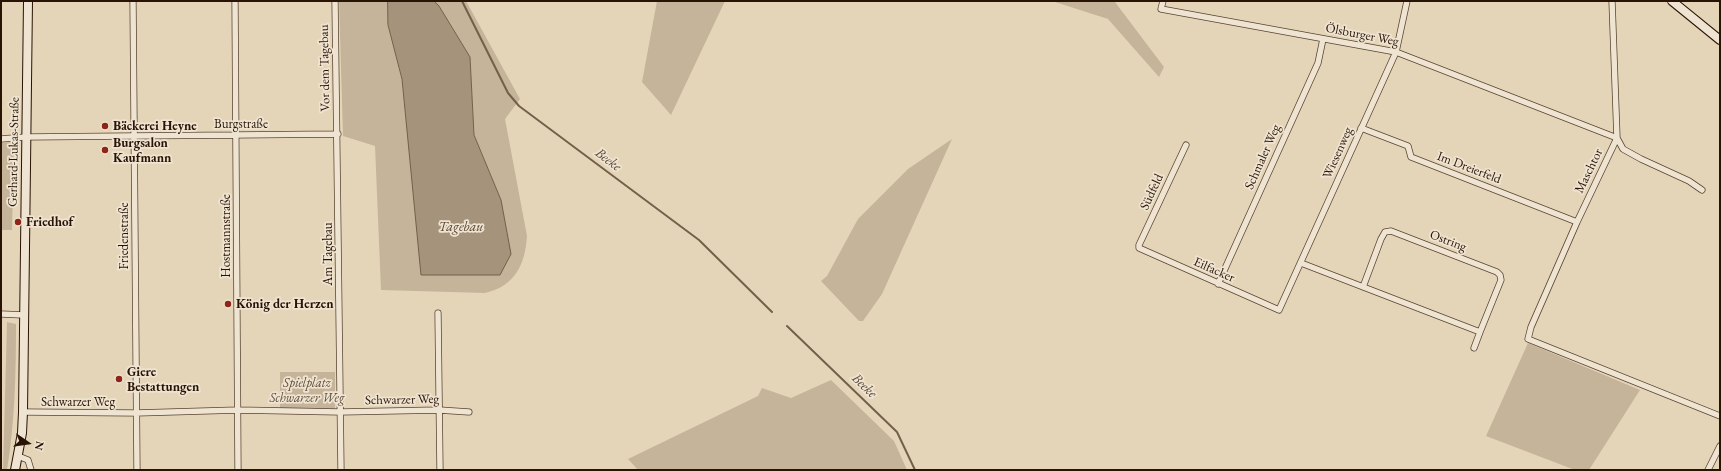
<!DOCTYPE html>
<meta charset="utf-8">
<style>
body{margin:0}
#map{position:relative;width:1721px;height:471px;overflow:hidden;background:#e5d5b8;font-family:"EB Garamond",serif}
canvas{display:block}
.frame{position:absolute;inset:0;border:2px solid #291304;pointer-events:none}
.north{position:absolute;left:8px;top:423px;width:40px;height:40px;-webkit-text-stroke:3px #eee4d1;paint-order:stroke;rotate:103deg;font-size:11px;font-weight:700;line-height:16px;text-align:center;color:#291304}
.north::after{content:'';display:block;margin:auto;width:14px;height:18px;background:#291304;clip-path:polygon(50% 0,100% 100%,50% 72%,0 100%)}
</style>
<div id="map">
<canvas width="1721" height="471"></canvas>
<div class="frame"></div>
<div class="north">N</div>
</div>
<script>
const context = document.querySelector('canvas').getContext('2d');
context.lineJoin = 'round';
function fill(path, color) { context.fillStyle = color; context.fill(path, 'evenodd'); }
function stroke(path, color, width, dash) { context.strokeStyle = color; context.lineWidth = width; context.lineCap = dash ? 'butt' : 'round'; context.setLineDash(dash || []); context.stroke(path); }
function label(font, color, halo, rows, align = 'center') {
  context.font = font + ' "EB Garamond",serif'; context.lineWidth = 3.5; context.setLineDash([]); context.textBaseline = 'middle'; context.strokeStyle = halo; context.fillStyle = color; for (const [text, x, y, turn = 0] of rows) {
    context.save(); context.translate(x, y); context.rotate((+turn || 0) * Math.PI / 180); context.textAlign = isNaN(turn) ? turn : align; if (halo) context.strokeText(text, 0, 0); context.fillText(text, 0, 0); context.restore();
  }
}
fill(new Path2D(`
 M339 1H388V25L402 79 408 128 501 200 474 135 470 57 439 6 434 1H466L520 99 505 119 527 236C525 265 515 286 485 293L381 290 375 146 343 136Z
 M657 1H725L671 115 642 82Z
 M1052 1 1115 2 1164 67 1159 77 1108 19Z
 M952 139 882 294 863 321H859L821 281 827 276 858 219 908 169Z
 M14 142 12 230H1V143Z
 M7 322 16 324C16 373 15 422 7 470L3 469Z
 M1528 343 1640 390 1589 470H1575L1486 436Z
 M280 372H335V410H280Z
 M831 380 894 441 907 470H638L628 459 758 396 762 388 791 398Z`), '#c5b499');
const water = new Path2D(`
 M388 1H434L439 6 470 57 474 135 501 200 511 254 500 275H421L402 79 388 25Z`);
fill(water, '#a5937b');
stroke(water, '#73604b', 1);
stroke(new Path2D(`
 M462 1 508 93 519 106 699 240 772 312
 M787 326 897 432 915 470`), '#73604b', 2);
const street = new Path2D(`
 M133 1 137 470
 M235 1 238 470
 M335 1 341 470
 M1163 1 1161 9 1396 52 1617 138 1623 149 1641 159 1689 181 1702 190
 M1612 1 1617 138 1577 222 1531 327 1528 339 1720 416
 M1361 128 1408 146 1411 157 1577 222
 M1 139 26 137 338 134
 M1186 145 1139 245V248L1279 310 1396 52 1407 1
 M1301 263 1480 332 1501 280 1500 275 1497 272 1391 231 1385 232 1381 239 1363 287
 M1218 284 1318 63 1323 39
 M438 313 440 470
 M1 314 24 315
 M1474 348 1480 332
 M23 412 136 413 238 410 340 412 439 410 469 412
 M18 456 28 460 31 470
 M1708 470 1720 446`);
const secondary = new Path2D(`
 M1672 1 1720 40
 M15 470 22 433 23 412 28 1`);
stroke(street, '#584431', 7);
stroke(secondary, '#291304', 10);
stroke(street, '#eee4d1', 5.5);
stroke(secondary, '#eee4d1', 8);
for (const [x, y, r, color] of [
 [105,126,4,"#8f2418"],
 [105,150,4,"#8f2418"],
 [18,222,4,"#8f2418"],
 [228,304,4,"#8f2418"],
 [119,379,4,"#8f2418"]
]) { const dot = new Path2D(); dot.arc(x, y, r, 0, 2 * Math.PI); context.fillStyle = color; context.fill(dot); stroke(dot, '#eee4d1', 1.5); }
label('13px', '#291304', '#eee4d1', [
 ["Ölsburger Weg",1362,35,11],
 ["Vor dem Tagebau",325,68,-91],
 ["Burgstraße",241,124],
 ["Gerhard-Lukas-Straße",14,152,-89],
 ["Wiesenweg",1338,153,-66],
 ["Schmaler Weg",1263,157,-66],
 ["Im Dreierfeld",1469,168,21],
 ["Maschtor",1589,171,-64],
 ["Südfeld",1152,192,-65],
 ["Friedenstraße",124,236,-90],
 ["Hostmannstraße",226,236,-90],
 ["Ostring",1448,241,21],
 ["Am Tagebau",328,254,-90],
 ["Eilfacker",1214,270,24],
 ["Schwarzer Weg",402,400,-1],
 ["Schwarzer Weg",78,402]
]);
label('bold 13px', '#291304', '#eee4d1', [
 ["Bäckerei Heyne",113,126],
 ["Burgsalon",113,143],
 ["Kaufmann",113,158],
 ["Friedhof",26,222],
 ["König der Herzen",236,304],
 ["Giere",127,372],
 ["Bestattungen",127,387]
], 'left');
label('italic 13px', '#604b38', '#eee4d1', [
 ["Spielplatz",307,383],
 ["Schwarzer Weg",307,398]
]);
label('italic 14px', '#5b4634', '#eee4d1', [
 ["Beeke",608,160,37],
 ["Tagebau",461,227],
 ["Beeke",864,386,44]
]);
</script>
